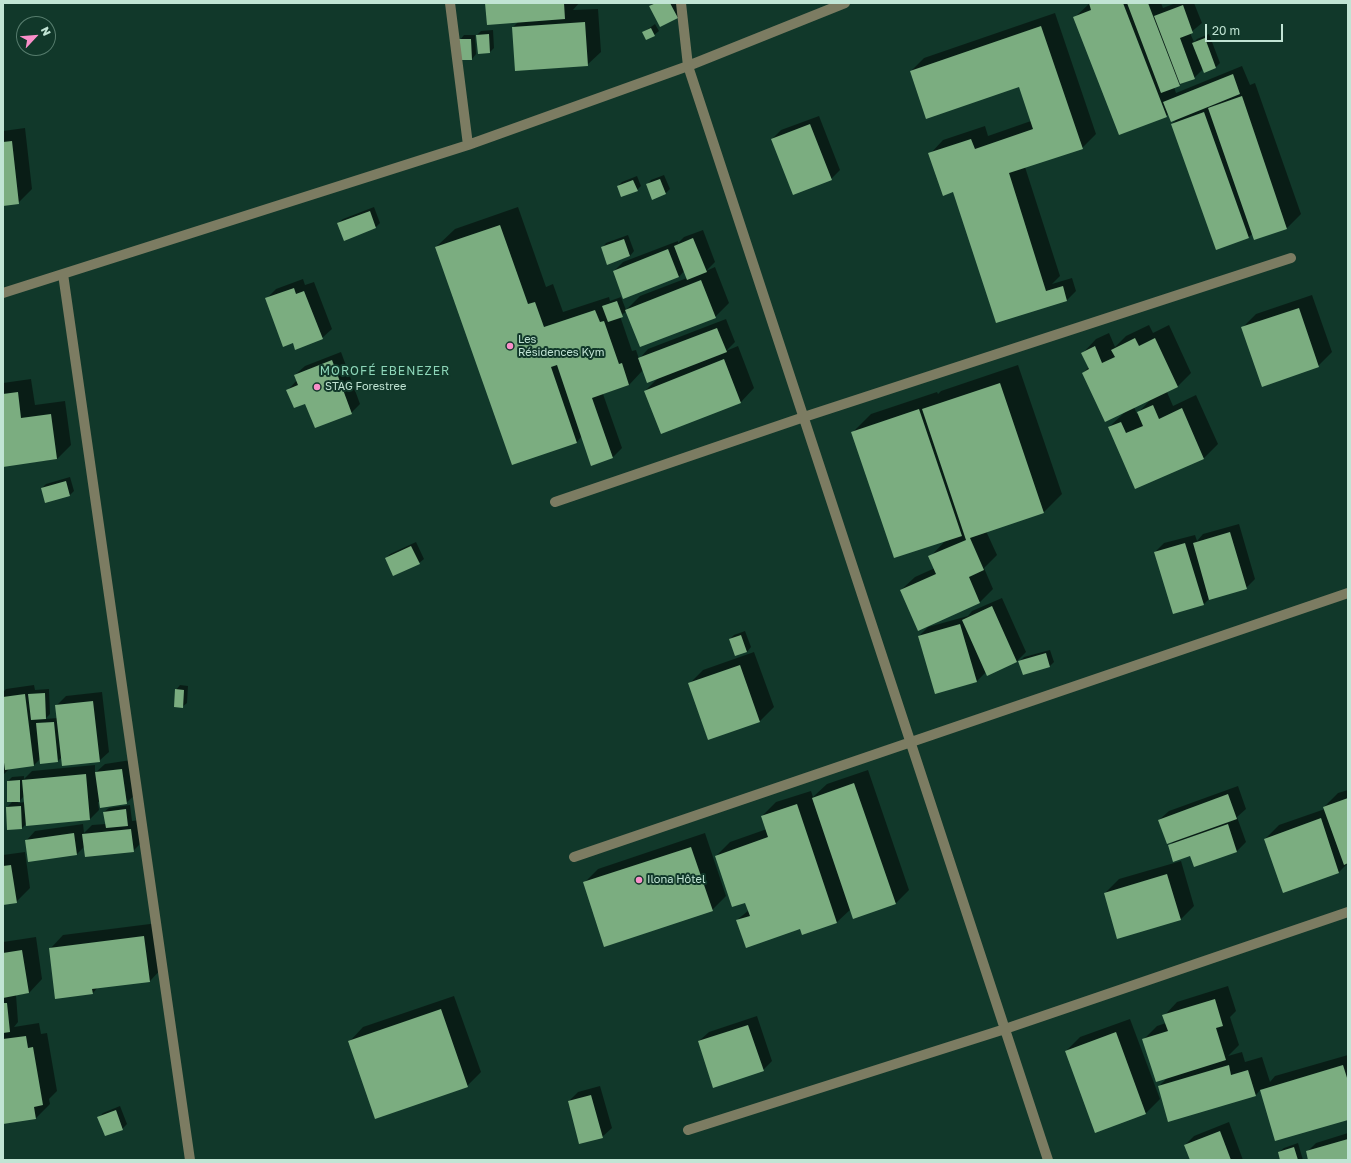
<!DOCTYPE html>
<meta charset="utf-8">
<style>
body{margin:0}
#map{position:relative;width:1351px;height:1163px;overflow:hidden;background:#11382a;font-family:"Golos Text",sans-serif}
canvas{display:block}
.frame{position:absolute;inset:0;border:4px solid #c1e4d4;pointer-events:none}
.north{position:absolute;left:16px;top:16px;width:40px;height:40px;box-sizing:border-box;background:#11382a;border:1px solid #577d6e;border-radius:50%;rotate:64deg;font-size:11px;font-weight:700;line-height:16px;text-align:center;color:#c1e4d4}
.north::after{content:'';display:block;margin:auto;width:14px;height:18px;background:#f98fc9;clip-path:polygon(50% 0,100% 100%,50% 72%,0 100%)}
.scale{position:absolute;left:1205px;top:24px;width:78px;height:18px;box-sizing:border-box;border:2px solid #c1e4d4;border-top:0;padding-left:5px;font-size:12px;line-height:14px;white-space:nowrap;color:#c1e4d4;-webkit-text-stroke:3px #11382a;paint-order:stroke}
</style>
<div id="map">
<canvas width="1351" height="1163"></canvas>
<div class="frame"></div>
<div class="north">N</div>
<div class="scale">20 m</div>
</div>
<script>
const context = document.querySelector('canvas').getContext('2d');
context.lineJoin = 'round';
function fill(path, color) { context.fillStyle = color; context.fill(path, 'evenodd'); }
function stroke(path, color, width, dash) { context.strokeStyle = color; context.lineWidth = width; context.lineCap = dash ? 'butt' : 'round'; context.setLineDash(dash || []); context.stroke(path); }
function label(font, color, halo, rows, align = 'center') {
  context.font = font + ' "Golos Text",sans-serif'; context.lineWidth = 4; context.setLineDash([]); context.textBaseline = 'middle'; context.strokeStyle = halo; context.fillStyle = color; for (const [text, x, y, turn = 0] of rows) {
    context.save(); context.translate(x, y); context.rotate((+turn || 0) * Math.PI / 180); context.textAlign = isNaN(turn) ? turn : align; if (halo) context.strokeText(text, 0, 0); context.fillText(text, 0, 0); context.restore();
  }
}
fill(new Path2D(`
 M486 3H579L573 10 598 9 601 52 587 65 513 27 519 21Z
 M654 3H677L682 13 677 17 650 6Z
 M1161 3 1163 8 1176 3H1194L1202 23 1190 33 1194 42 1197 39 1209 34 1220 63 1216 67 1203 69 1194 78 1174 87 1176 93 1242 66 1250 85 1255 83 1301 214 1287 228 1255 239 1253 233 1249 237 1216 249 1172 124 1177 119 1169 113 1166 116 1075 17 1090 3Z
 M1055 13 1096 134 1082 148 1025 167 1060 276 1052 284 1072 278 1076 291 1067 300 996 322 954 191 930 154 943 140 985 126 988 136 1031 121 1019 85 911 71 924 58Z
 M655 24 659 31 654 35 644 32Z
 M493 30 494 48 490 52 479 53 477 35 481 31Z
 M464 35H475L476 54 472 59 460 40Z
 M819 116 840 170 831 179 772 139 781 130Z
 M25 128 32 189 18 203 3 205V131Z
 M664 175 670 189 666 193 647 185 651 180Z
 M637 176 641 186 637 190 618 186 622 182Z
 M374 207 380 223 376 227 345 239 338 223 343 219Z
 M518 207 546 287 553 284 563 312 609 297 610 301 621 297 626 310 640 296 687 278 684 271 679 277 614 271 623 262 678 241V243L684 237 703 230 715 262 706 271 715 267 729 303 715 317 627 311 620 316 632 351 636 350 639 359 648 349 726 319 735 342 726 351 738 346 754 388 741 402 661 432 645 391 659 377 643 370 629 385 603 394 622 448 612 458 582 436 577 442 512 464 436 247 455 229Z
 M628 235 634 251 630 256 608 264 602 248 606 243Z
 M303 279 305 285 314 282 332 329 322 338 294 342 266 299 276 289Z
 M1312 295 1332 352 1318 366 1243 327 1256 314Z
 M1149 325 1153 333 1169 325 1191 373 1177 387 1167 392 1173 406 1196 395 1218 444 1204 458 1136 488 1109 427 1125 412 1083 373 1089 367 1083 353 1096 339 1109 333 1115 347 1126 336ZM1151 399 1137 414 1134 407Z
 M341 352 360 404 351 413 306 402 288 390 297 380 295 375 305 366Z
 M1018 365 1062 494 1044 512 986 531 997 555 984 568 993 589 980 602 901 590 915 577 935 568 930 557 946 540 853 432 871 414 937 392 938 394 941 391Z
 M31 379 35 405 65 401 71 445 57 459 3 466V383Z
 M70 477 74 491 70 495 42 488 46 484Z
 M1239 524 1255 579 1246 588 1209 599 1204 604 1155 552 1164 543 1195 535 1197 541 1203 534Z
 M416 542 424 559 419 563 386 558 390 554Z
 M1002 598 1026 652 1017 661 986 672 977 681 919 636 928 627 968 616 972 611Z
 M745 631 751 647 747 652 730 639 734 635Z
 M1050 650 1054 662 1050 666 1019 662 1024 657Z
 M754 652 774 707 760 721 708 739 689 684 703 670Z
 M34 685 35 690 49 689 50 714 45 719 58 718 57 705 66 696 102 692 109 752 99 761 62 757 58 761 40 759 34 765 10 768 3 775V692L6 689Z
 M180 685 188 686 187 703 182 707 176 690Z
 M131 760 136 794 126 803 98 802 99 810 90 819 27 823 21 829 7 807 13 801 8 781 12 777 24 776V779L32 771 95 765V773L105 764ZM24 796 25 802 18 803Z
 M868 770 909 890 895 904 851 909 837 922 800 928 737 920 749 910 746 901 716 856 730 842 767 829 762 816 776 802 811 791 813 797 827 784Z
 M1238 786 1246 809 1237 817 1246 842 1237 851 1194 866 1190 855 1169 846 1174 841 1159 820 1169 811Z
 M1348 790V863L1339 872 1283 891 1265 839 1279 825 1325 809 1324 807 1338 793Z
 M130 805 132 821 140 820 142 842 133 851 85 846 77 854 26 841 35 831 83 824 84 833 92 825 106 824 104 812 109 808Z
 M705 833 726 896 712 910 584 883 598 869Z
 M25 852 30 888 16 902 3 904V855Z
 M1181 861 1194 906 1181 919 1105 893 1119 879Z
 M158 923 163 967 150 981 98 987 93 993 56 997 50 949 63 935Z
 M36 937 42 979 29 993 16 995 18 1022 14 1027 39 1023 41 1034 47 1033 57 1091 49 1099 50 1104 36 1118 3 1123V942Z
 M1228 986 1236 1011 1230 1017 1239 1045 1228 1056 1242 1052 1245 1062 1262 1057 1270 1082 1275 1076 1348 1055V1119L1276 1140 1261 1089 1256 1095 1159 1086 1168 1077 1143 1040 1157 1026 1166 1023 1164 1016 1177 1002Z
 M454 996 481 1072 467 1086 350 1041 363 1027Z
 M757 1016 772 1061 763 1070 699 1041 709 1032Z
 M1130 1019 1160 1099 1146 1113 1096 1132 1066 1051 1080 1037Z
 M600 1086 612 1128 602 1137 569 1101 578 1092Z
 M120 1106 127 1124 122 1129 99 1117 103 1113Z
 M1229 1122 1243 1160H1191L1185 1145 1194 1136Z
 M1348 1133V1160H1309L1307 1152 1316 1143Z
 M1298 1143 1303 1160H1282L1279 1152 1284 1148Z`), '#0007');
fill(new Path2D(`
 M485 3H564L565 19 487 25Z
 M656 3H670L678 18 660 27 649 6Z
 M1089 3H1123L1167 117 1119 135 1073 17 1091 10Z
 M1127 3H1148L1180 86 1161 93Z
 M1183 5 1193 33 1180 38 1195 79 1180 84 1154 16Z
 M585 22 588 66 515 71 512 27Z
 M1041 26 1083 149 1009 173 1046 291 1063 286 1067 301 996 323 953 192 943 196 928 153 971 139 975 149 1033 129 1019 87 926 119 910 71Z
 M651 28 655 36 646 40 642 32Z
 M489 34 490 53 478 54 476 35Z
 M1205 38 1216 68 1204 73 1192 43Z
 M459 39H471L472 60H460Z
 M1233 74 1240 94 1171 122 1163 102Z
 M1242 96 1287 229 1254 240 1208 108Z
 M1204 112 1249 238 1216 250 1171 124Z
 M810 124 832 180 793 195 771 139Z
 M12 141 19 204 3 206V142Z
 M660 179 666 194 652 200 646 184Z
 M633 180 638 191 621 197 617 186Z
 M370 211 376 228 344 241 337 223Z
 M500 225 528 304 535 302 544 327 595 310 600 322 604 321 619 364 622 363 629 385 592 398 613 458 591 466 557 365 551 367 577 443 512 465 435 247Z
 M693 238 707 272 687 280 674 246Z
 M624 239 630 256 607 265 601 247Z
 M668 249 679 277 623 299 613 271Z
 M701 280 716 318 640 347 625 310Z
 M294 288 296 294 304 291 323 339 295 350 293 343 283 347 265 298Z
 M617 301 623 317 608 322 602 306Z
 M1299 308 1319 367 1262 387 1241 327Z
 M717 328 727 352 647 383 638 358Z
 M1135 338 1139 346 1155 338 1178 387 1105 422 1082 373 1089 369 1081 353 1095 346 1102 363 1115 357 1111 350Z
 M724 359 741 403 661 434 644 391Z
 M332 360 352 414 315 428 305 404 294 408 286 390 298 385 294 375Z
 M1000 383 1044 513 970 538 984 570 969 577 980 603 918 631 900 590 936 574 928 556 966 540 922 409Z
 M18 392 21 418 51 414 57 459 3 467V394Z
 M1153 405 1159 419 1182 408 1204 459 1135 489 1108 427 1121 422 1126 433 1143 426 1137 412Z
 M919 409 962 536 894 558 851 432Z
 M66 481 70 496 45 503 41 488Z
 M1230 532 1247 589 1209 600 1193 543Z
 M1185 543 1204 605 1173 614 1154 552Z
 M411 546 420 564 393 576 385 558Z
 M992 606 1017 662 987 676 962 620Z
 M960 624 977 682 935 694 918 636Z
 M741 635 747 652 735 656 729 639Z
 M1046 653 1050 667 1023 675 1018 661Z
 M740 665 760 722 708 740 688 683Z
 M175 689 184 690 183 708 174 707Z
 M45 693 46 719 31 720 28 694Z
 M25 694 34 766 5 770 3 755V697Z
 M93 701 100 762 62 766 55 705Z
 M54 722 58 762 40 764 36 723Z
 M122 769 127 804 100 808 95 772Z
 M86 774 90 820 26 826 22 780Z
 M20 780V802H7V781Z
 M854 783 896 904 853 919 812 798Z
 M1228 794 1237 819 1167 844 1158 820Z
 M1348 798V863L1344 865 1323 807Z
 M797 804 837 923 802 935 800 929 746 948 736 920 750 916 745 903 732 907 715 856 768 837 761 816Z
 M21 806 22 829 7 830 6 807Z
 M126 809 128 826 106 828 103 812Z
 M1321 818 1339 873 1283 893 1264 839Z
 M1228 824 1237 852 1194 867 1190 856 1173 862 1168 845Z
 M131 829 134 852 85 857 82 834Z
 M74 833 77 855 28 862 25 840Z
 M691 847 713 911 604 947 583 882Z
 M11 865 17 903 3 905V866Z
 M1167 874 1181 920 1117 939 1104 893Z
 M144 936 150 982 92 989 93 994 55 999 49 948Z
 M22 950 29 993 3 998V953Z
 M1215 999 1223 1026 1216 1028 1226 1060 1156 1082 1142 1039 1168 1031 1162 1015Z
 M3 1003H7L10 1032 3 1033Z
 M441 1009 468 1087 375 1119 348 1041Z
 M748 1025 764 1071 713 1088 698 1041Z
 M1116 1032 1146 1114 1095 1133 1065 1051Z
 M26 1036 28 1048 33 1047 43 1105 34 1107 36 1119 3 1124V1039Z
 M1229 1065 1231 1075 1248 1070 1256 1096 1168 1122 1158 1086Z
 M1343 1065 1348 1081V1120L1275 1141 1260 1090Z
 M591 1095 603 1138 579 1144 568 1101Z
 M116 1110 123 1130 105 1136 97 1117Z
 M1220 1131 1231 1160H1190L1184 1145Z
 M1348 1139V1160H1308L1306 1151Z
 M1294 1147 1298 1160H1280L1278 1152Z`), '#7bad80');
stroke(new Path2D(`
 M450 3 468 145
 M681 3 688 66 1048 1160
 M63 274 190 1160
 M3 293 468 145 688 66 845 3
 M555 502 804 417 1291 258
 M574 857 1348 593
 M688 1130 1005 1029 1348 912`), '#7c7c62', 10);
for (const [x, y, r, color] of [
 [510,346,4,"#f98fc9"],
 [317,387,4,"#f98fc9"],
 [639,880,4,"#f98fc9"]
]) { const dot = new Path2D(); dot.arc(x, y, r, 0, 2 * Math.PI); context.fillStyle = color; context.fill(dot); stroke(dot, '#11382a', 1.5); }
label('11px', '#c1e4d4', '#11382a', [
 ["Les",518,340],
 ["Résidences Kym",518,353],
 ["STAG Forestree",325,387],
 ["Ilona Hôtel",647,880]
], 'left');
context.letterSpacing = '1px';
label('12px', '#8dd6b9', '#11382a', [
 ["MOROFÉ EBENEZER",385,371]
]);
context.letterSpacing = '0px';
</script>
